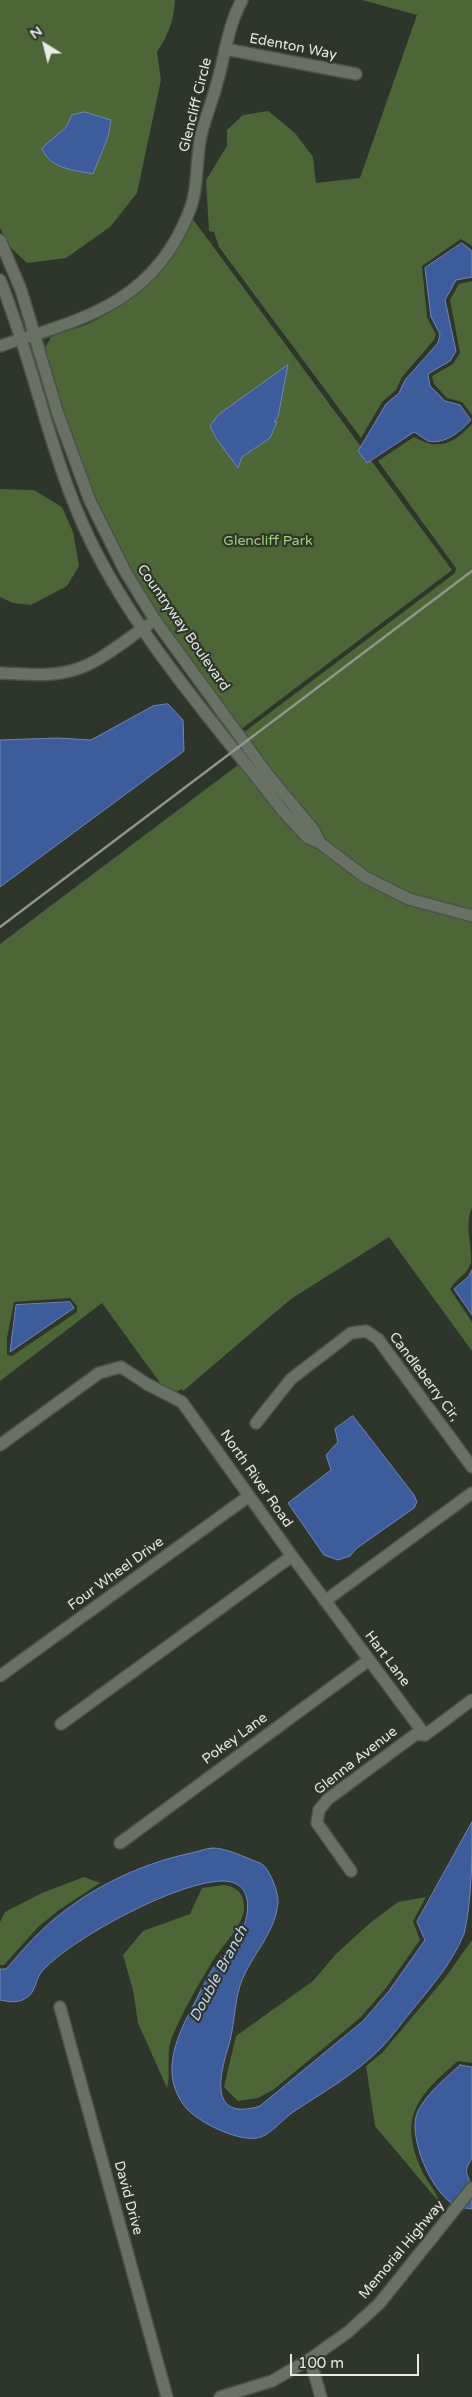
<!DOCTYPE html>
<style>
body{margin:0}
#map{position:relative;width:472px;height:2397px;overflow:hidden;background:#2e352a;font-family:"Varela Round",sans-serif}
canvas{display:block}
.north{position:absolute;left:20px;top:20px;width:50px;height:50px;-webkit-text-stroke:4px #2e352a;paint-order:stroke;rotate:324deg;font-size:14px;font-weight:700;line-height:20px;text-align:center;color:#e6eae3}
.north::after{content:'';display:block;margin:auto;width:18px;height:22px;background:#e6eae3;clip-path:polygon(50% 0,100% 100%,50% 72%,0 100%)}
.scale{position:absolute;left:290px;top:2354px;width:129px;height:22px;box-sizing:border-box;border:2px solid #e6eae3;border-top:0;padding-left:6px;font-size:15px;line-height:18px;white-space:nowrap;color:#e6eae3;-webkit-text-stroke:4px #2e352a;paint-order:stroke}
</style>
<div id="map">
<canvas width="472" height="2397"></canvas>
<div class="north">N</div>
<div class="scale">100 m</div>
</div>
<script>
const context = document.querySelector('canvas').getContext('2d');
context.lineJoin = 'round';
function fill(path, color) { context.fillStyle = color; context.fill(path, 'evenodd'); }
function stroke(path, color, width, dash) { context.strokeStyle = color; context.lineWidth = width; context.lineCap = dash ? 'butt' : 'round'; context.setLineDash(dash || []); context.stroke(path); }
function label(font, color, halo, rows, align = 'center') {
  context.font = font + ' "Varela Round",sans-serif'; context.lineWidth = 4.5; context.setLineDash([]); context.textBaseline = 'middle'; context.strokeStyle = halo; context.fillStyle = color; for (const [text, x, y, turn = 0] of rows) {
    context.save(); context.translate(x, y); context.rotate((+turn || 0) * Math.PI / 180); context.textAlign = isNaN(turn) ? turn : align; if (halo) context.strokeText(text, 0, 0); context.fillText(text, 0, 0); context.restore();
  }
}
fill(new Path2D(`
 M0 0H175C174 21 168 35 157 52L161 80 137 193 110 227 66 258 27 263 10 247 0 228Z
 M362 0H472V246L461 239 422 266 427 317 436 335 434 340 402 377 396 390 382 402 361 438 219 247 214 232 209 231 206 180 227 146V130L243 115 268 111 295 133 313 157 316 183 360 178 417 15Z
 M192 218 452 570 240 730 147 599 122 557 93 497 67 423 45 348 51 337C63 330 78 329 90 323 138 300 172 266 192 218Z
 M472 281V415L462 402 447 398 434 384 432 376 453 364 460 353 450 300 459 284Z
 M472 424V911L410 894 367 872 323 839 243 733 455 573 456 568 378 461 414 437C438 451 454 444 472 424Z
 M0 489 34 490 62 507 73 532 79 566 67 586 31 605 13 603 0 597Z
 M239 762 318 849 341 866 407 903 460 919 472 921V1208C464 1224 472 1244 471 1262 468 1274 456 1279 450 1289L472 1322V1351L389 1237 291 1299 183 1391 182 1389 175 1393 163 1387 102 1303 0 1381V944L238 765ZM70 1298 77 1306V1312L12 1356 7 1355V1338L14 1302Z
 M84 1877 100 1883 59 1910 38 1927 4 1965H0V1922L5 1912 42 1893Z
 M224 1885C237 1887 244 1893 244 1907 245 1925 219 1949 210 1965 196 1989 181 2014 171 2040 166 2055 171 2076 167 2088L138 2023 133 1990 123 1955 143 1931 190 1914 202 1888Z
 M426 1897 413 1921 420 1940 386 1988 360 2018 273 2090 258 2098 238 2101 224 2087 236 2036 313 1981 336 1954 370 1923 398 1902Z
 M472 1940V2063L458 2061C417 2096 398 2117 422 2171 427 2182 436 2190 439 2202L375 2126 366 2066 382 2053 445 1978Z`), '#4c6638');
const water = new Path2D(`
 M85 112 111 120 108 137 93 174C74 170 49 169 42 148L66 127 72 115Z
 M462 243 472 251V277L456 280 445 300 456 351 450 361 428 374 430 386 445 401 460 405 471 420C461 431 445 445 428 441 424 439 418 434 414 432L367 463 358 451 386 404 399 393 405 380 438 343 440 334 431 317 425 268Z
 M288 365 278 417 274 422H277L270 438 242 457 238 468 216 438 210 426 218 415Z
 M168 704 183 720 184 751 0 887V740L58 738 91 740 153 706Z
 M472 1270V1315L454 1289 468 1277Z
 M70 1302 74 1308 10 1352 16 1305Z
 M353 1416 414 1495 417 1502 414 1508 357 1548 350 1556 338 1560 324 1555 288 1503 331 1470 326 1455 338 1442 335 1429Z
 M472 1822C472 1859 472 1900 464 1934 451 1965 430 1988 409 2014 400 2025 391 2038 380 2049 355 2074 322 2093 293 2112 283 2119 272 2133 261 2137 242 2144 200 2123 187 2109 157 2074 178 2034 196 2000 202 1988 208 1975 216 1964 223 1953 236 1944 241 1932 251 1913 253 1882 224 1881 180 1880 74 1937 43 1970 36 1977 36 1990 29 1996 19 2004 11 2002 0 2000V1969H6C18 1956 29 1942 42 1930 83 1891 136 1865 191 1853 198 1852 206 1848 213 1848 224 1848 240 1855 250 1859 253 1861 260 1862 263 1865 271 1872 279 1894 278 1903 275 1936 247 1959 239 1989 234 2008 234 2029 228 2048 218 2080 211 2121 260 2106L363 2021 389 1991 425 1940 417 1922Z
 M460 2065 472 2067V2159C462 2172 468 2174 472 2187 472 2193 472 2202 472 2209 467 2208 461 2208 457 2206 432 2196 406 2134 418 2111 427 2093 446 2078 460 2065Z`);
fill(water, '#3d5c9b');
stroke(water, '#7087b1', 1);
const minor = new Path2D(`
 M225 49 356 74
 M0 240 21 290 58 414 90 501 125 571 155 620 268 775 313 829 320 843
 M0 280C35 366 50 458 91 542 140 641 215 723 282 810L307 837 320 843 365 877 409 899 472 916
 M0 346C83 319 154 303 189 212 198 190 196 165 200 141 203 122 212 103 217 83 225 56 228 25 242 0
 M0 673C25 674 50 677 74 670 101 662 125 640 148 625
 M256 1423 291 1379 351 1333 366 1331 378 1339 472 1467
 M0 1445 99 1373 121 1367 147 1384 182 1402 292 1556 425 1735
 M325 1601 472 1493
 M0 1676 249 1496
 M61 1724 292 1556
 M120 1843 369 1660
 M351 1871 317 1823 319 1810 328 1799 416 1734 425 1735 472 1700
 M60 2007 167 2397
 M310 2359 321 2397
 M220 2397 272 2381 310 2359 348 2332 379 2304 472 2188`);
stroke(minor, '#4c5248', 14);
stroke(minor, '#697164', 11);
stroke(new Path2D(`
 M0 927 472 571`), '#91968e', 2.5);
label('14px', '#e6eae3', '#2e352a', [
 ["Edenton Way",293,47,11],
 ["Glencliff Circle",196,105,-76],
 ["Countryway Boulevard",183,628,55],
 ["Candleberry Cir,",424,1377,53],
 ["North River Road",256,1479,55],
 ["Four Wheel Drive",116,1574,-36],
 ["Hart Lane",387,1659,53],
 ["Pokey Lane",235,1739,-36],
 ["Glenna Avenue",356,1761,-38],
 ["David Drive",128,2198,75],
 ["Memorial Highway",402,2250,-50]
]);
label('14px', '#9dd372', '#2e352a', [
 ["Glencliff Park",268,541]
]);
label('italic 15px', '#bfd2f7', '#2e352a', [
 ["Double Branch",219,1974,-62]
]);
</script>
